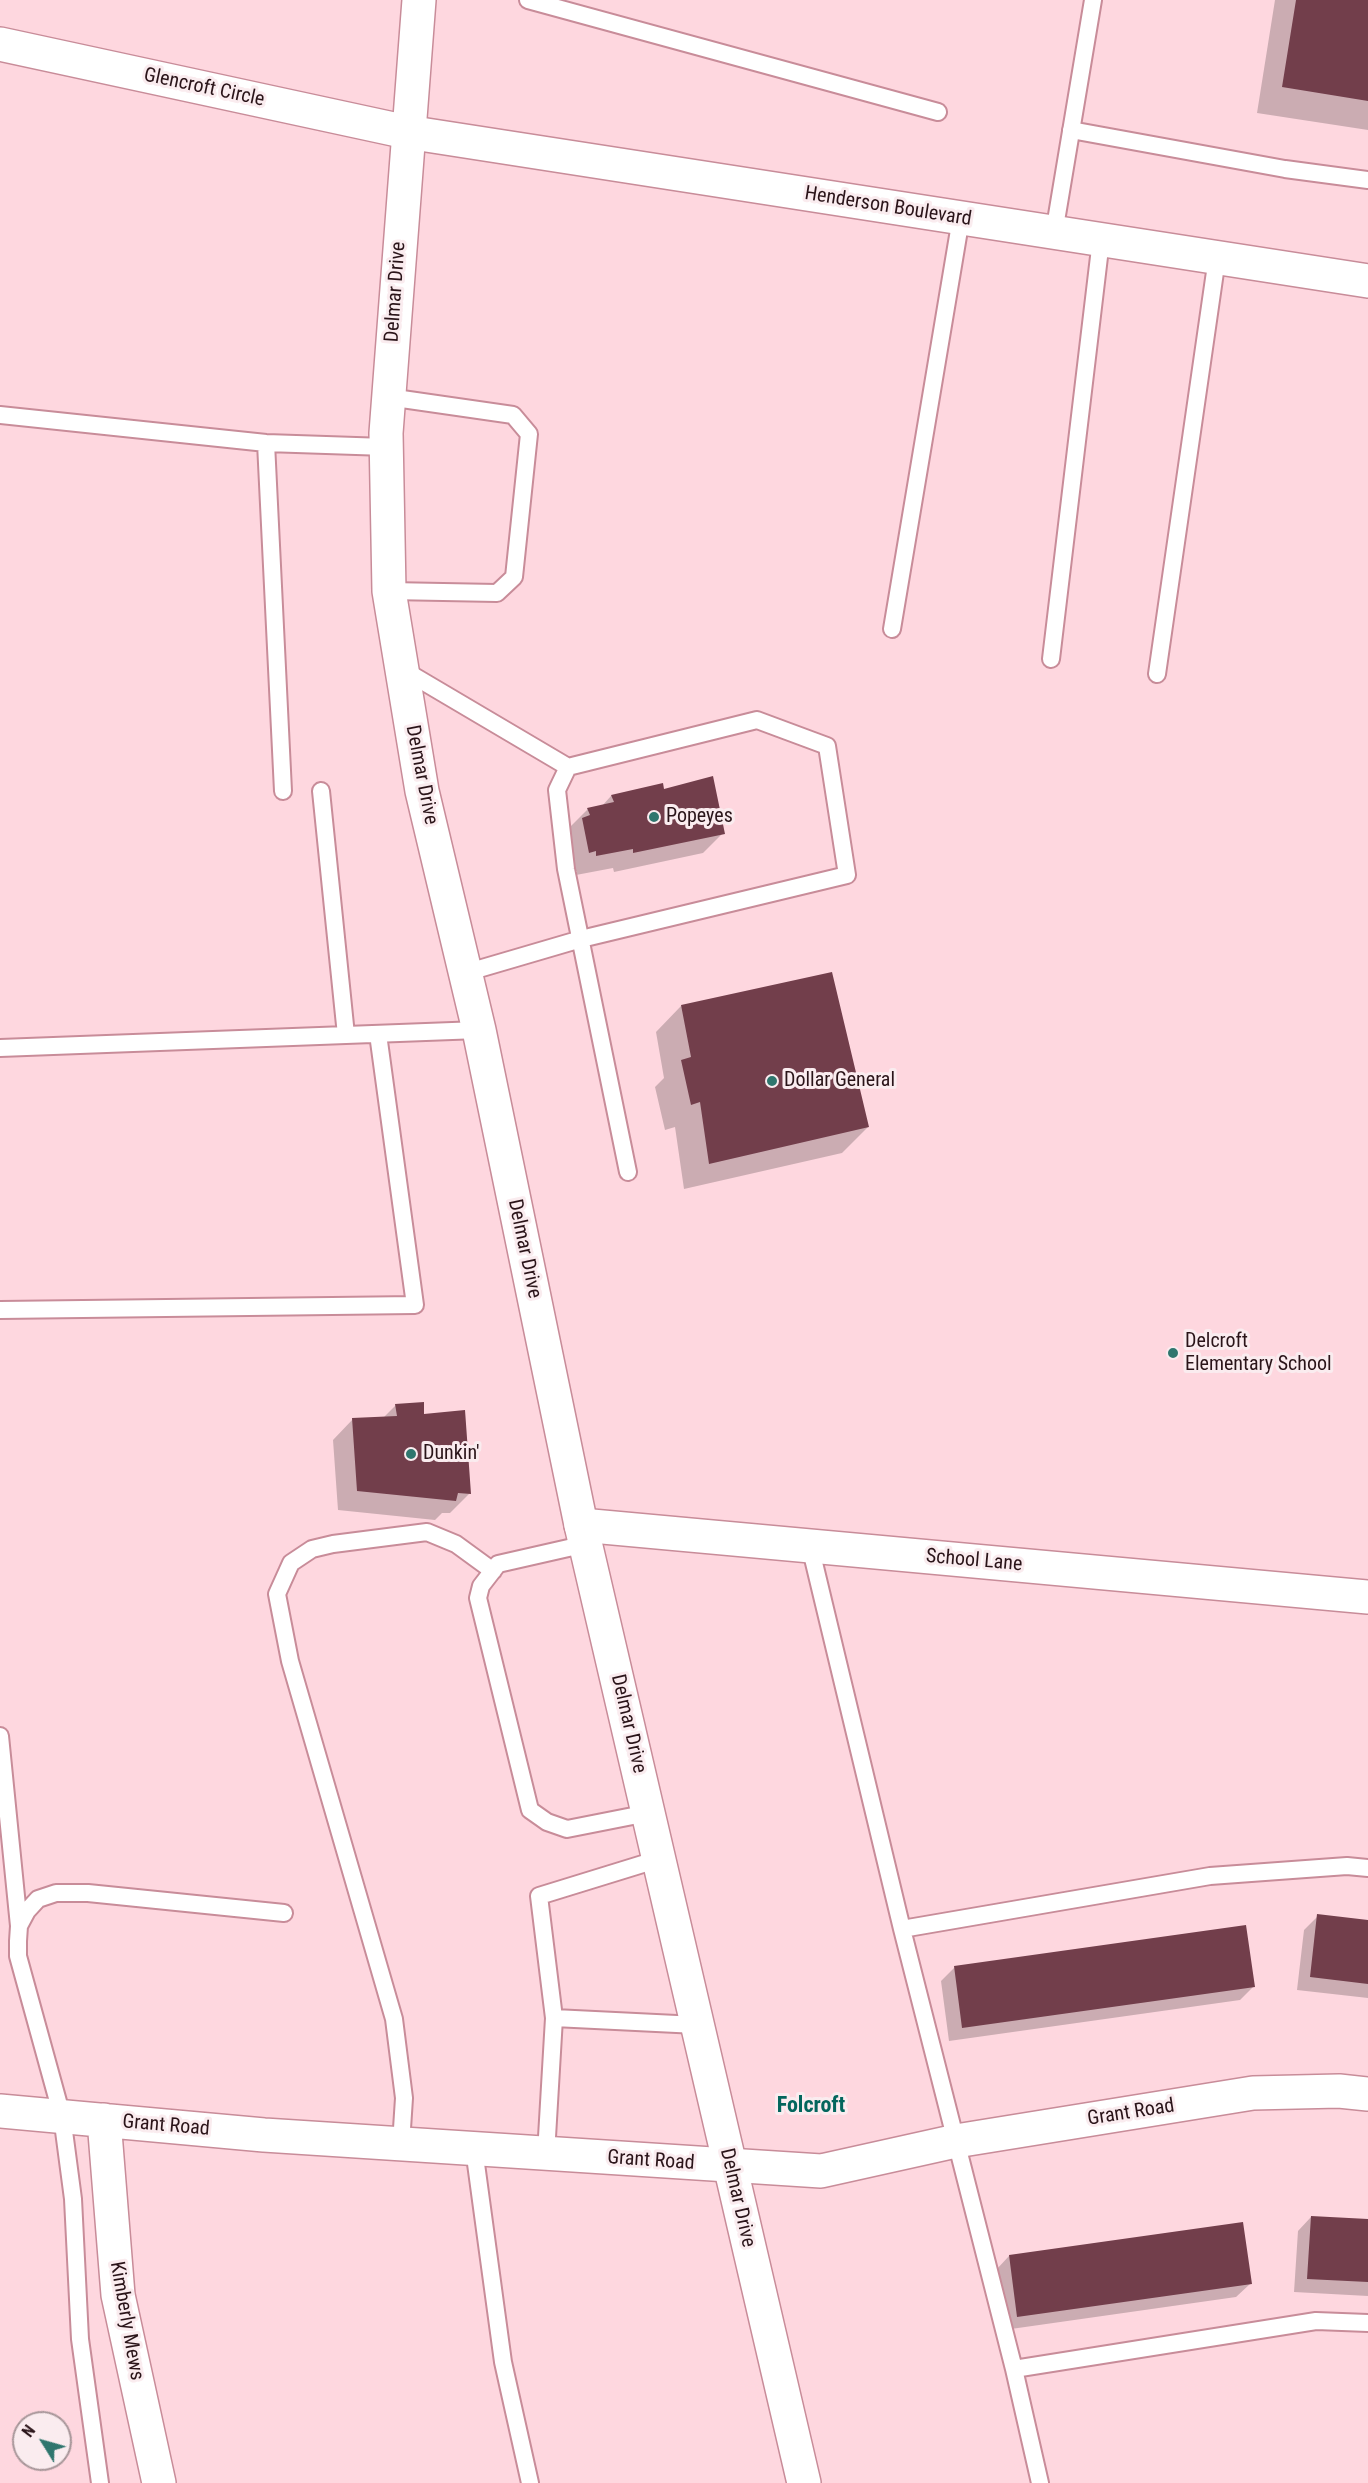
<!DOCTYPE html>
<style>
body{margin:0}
#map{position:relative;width:1368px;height:2483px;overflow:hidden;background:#fed7df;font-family:"Roboto Condensed",sans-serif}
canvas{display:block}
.north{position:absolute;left:12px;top:2411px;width:60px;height:60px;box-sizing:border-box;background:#faecef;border:2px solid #a79699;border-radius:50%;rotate:307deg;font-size:16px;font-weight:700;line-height:24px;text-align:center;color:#2a1419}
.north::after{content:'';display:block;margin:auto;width:21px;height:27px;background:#2f766e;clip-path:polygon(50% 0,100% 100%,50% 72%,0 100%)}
</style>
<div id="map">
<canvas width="1368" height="2483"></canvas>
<div class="north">N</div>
</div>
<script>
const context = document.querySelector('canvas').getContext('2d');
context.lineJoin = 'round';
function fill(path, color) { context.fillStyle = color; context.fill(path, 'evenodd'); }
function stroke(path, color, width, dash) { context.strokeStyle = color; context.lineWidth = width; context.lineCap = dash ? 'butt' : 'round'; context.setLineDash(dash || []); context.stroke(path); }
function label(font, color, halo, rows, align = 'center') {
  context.font = font + ' "Roboto Condensed",sans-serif'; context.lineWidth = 6; context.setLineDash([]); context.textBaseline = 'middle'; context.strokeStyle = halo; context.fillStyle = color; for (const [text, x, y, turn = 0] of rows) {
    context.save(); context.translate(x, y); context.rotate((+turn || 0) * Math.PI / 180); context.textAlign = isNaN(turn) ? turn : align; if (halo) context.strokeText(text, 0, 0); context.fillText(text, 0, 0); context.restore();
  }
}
fill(new Path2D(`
 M1275 0H1368V130L1257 113Z
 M662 784 663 791 723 833 703 853 614 872 613 868 576 875 577 871 569 872 568 829 588 809 601 807 611 796Z
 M681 1006 868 1127 842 1153 684 1189 675 1127 665 1130 655 1087 664 1078 656 1032Z
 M396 1405 423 1416 470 1493 450 1513H442L435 1520 338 1510 333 1440 353 1419 383 1418Z
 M1318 1916 1368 1922V1998L1297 1990 1304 1930Z
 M955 1967 1253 1987 1240 2000 949 2041 941 1981Z
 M1311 2217 1368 2221V2296L1294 2292 1298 2231Z
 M1009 2256 1250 2284 1236 2297 1004 2330 996 2270Z`), '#0003');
fill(new Path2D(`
 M1296 0H1368V101L1282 87Z
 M713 776 725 834 633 853V849L596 856V851L589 853 582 818 590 815 587 808 614 802 611 795 663 783 664 789Z
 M832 972 869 1127 709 1164 700 1102 691 1105 681 1060 691 1057 681 1005Z
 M424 1402V1414L465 1410 471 1494 458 1493 456 1501 357 1491 352 1418 397 1416 395 1404Z
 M1317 1914 1368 1920V1984L1310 1977Z
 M1246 1925 1255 1987 962 2028 954 1966Z
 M1311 2216 1368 2219V2282L1307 2279Z
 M1243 2222 1252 2284 1017 2317 1009 2255Z`), '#723e4b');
const lane = new Path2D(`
 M528 0 938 112
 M1071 130 1285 169 1368 180
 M1054 233 1093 0
 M388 397 513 415 529 434 514 577 497 593 389 591
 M0 415 266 443 386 447
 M266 443 283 791
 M892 629 961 218
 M1051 659 1101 240
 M402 669 568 767
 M1157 674 1217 258
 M321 791 346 1035
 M465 973 581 939 847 875 827 746 757 720 568 767 557 790 566 869 628 1172
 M0 1048 479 1030
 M0 1310 415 1305 378 1034
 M586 1544 498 1564 481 1586 478 1598 530 1810 547 1822 567 1829 648 1813
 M810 1546 902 1929 1014 2369 1040 2483
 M0 1736 19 1926
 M902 1929 1210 1876 1347 1866 1368 1868
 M554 2018 697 2025
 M401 2144 404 2098 394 2019 290 1661 277 1594 291 1563 312 1549 333 1544 427 1532 456 1544 493 1571
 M474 2149 503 2362 530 2483
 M546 2154 554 2018 539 1896 659 1859
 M1014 2369 1316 2321 1368 2323
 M100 2483 80 2339 73 2199 62 2116 18 1956V1941L19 1926 27 1911 38 1899 56 1893H88L284 1913`);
const street = new Path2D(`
 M0 44 407 132 1368 281
 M581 1525 1368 1597
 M0 2111 264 2135 821 2171 956 2141 1253 2093 1339 2091 1368 2094
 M104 2120 118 2295 159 2483`);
const secondary = new Path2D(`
 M419 0 386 433 389 591 422 791 479 1030 581 1525 804 2483`);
stroke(lane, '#c88c99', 20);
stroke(street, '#c88c99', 36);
stroke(secondary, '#c88c99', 36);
stroke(lane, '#fff', 16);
stroke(street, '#fff', 33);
stroke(secondary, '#fff', 33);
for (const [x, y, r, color] of [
 [654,817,6,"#2f766e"],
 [772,1081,6,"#2f766e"],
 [1173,1353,6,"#2f766e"],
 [411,1454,6,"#2f766e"]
]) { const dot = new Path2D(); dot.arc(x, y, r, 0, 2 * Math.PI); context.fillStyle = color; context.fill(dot); stroke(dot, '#faecef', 2); }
label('20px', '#2a1419', '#faecef', [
 ["Glencroft Circle",204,88,12],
 ["Henderson Boulevard",888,207,9],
 ["Delmar Drive",396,292,-86],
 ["Delmar Drive",421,775,79],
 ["Delmar Drive",524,1249,78],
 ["School Lane",974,1561,5],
 ["Delmar Drive",628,1724,77],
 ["Grant Road",1131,2113,-9],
 ["Grant Road",166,2126,5],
 ["Grant Road",651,2161,4],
 ["Delmar Drive",737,2198,77],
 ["Kimberly Mews",126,2321,80]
]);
label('20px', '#2a1419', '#faecef', [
 ["Popeyes",666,817],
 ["Dollar General",784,1081],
 ["Delcroft",1185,1342],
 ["Elementary School",1185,1365],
 ["Dunkin'",423,1454]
], 'left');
label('bold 22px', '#03665d', '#faecef', [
 ["Folcroft",811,2106]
]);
</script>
